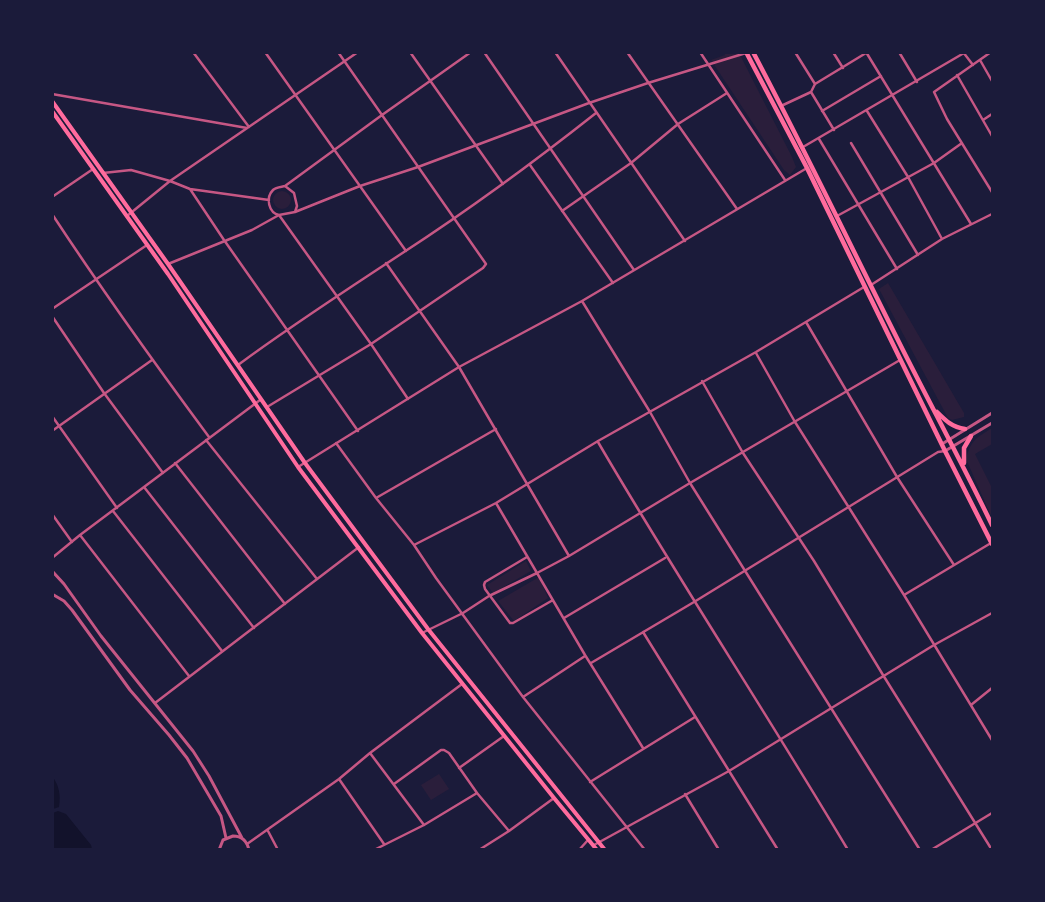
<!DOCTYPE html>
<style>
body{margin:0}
#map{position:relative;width:1045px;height:902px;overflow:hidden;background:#1b1b3a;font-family:"Golos Text",sans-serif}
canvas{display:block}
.frame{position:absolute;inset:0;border:54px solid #1b1b3a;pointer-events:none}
</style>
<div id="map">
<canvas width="1045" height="902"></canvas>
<div class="frame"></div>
</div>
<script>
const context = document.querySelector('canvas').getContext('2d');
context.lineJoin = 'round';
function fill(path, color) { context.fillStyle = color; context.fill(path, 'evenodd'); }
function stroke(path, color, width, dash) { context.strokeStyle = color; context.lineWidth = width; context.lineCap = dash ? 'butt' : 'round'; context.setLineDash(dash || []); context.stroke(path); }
fill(new Path2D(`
 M724 53H739L792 157 796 167 790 175 784 170 711 60 725 55Z
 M273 200a9 9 0 1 1 18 0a9 9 0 1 1-18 0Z
 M888 283 964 413V417L952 420 948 418 879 289Z
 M992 428V444L975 454 992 488V518L966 459C971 440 976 438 992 428Z
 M526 561 531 571 493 593 487 585Z
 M539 577 548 598 514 621 498 601Z
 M439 774 449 789 431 800 421 785Z`), '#2a1e3b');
fill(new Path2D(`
 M52 776C59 785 61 795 59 807L53 809Z
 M58 811 66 814 91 845 92 849H53V813Z`), '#12122b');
stroke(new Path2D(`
 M193 52 249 127
 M265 52 406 251
 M410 52 503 184
 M484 52 634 270
 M555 52 685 241
 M627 52 737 209
 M700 52 785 180
 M795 52 815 84
 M833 52 843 68
 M866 52 971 224
 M899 52 917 82
 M963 52 973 65
 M991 52 934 92 947 119 992 192
 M980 60 992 81
 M957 75 992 136
 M811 92 834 130
 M52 94 247 128
 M781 106 811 92 815 84 866 53
 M822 111 881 76
 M867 111 908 177 942 239
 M983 120 992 114
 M819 139 897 269
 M851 143 918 255
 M803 147 964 53
 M530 165 613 283
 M103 173 131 170 170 181 190 189 269 200
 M285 186 294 193 297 206 295 212
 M190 189 224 240 358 431
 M52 197 93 169
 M562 211 631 163 678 124 727 93
 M52 214C102 290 155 364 209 437
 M127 216 170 181 358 52
 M837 216 934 163 962 143
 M386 263 459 367 569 556
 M168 264 252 230 279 215 295 212 360 186 418 167 589 103 648 83 746 53
 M871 285 942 239 992 214
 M582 301 650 412 690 483 920 850
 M52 309 147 245
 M52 316 104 393 163 473
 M806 322 897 477 954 565
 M756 353 795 422 904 595 992 740
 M238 365C292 325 348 289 404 252 470 209 534 162 596 113
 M702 381 743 453 814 561 883 675 992 850
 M408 399 371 344 279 215C269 213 265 198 273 190 276 187 281 187 285 186L382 115 471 52
 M267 407 371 344 483 268 486 264 338 52
 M52 416 117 508
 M52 431 152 360
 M206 440 317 579
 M598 442C678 579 766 712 848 850
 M336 443 376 498 414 545 436 578 523 697 645 850
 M175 463 285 604
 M298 467 459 367 582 301 807 168
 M144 487 254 628
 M376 498 496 429
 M496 503 585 655 643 748
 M113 511 222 651
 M52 514 72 542
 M80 535 189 676
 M414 545 496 503 598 441 756 352 864 287
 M527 557 485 582 484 585 485 589 510 623H513L553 600
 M52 558 80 535 260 400
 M904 595 991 543
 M564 618 665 558
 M643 632 778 850
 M422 633 463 613 489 596 537 573 569 556 690 483 900 360
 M591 663 694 602 938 452 945 451
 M523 697 585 656
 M155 703 359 547
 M971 705 992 688
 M370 753 424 825
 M459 768 504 736
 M339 779 384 844
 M590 782 695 717
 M394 784 441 750H444L449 753 477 793 509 831
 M685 794 719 850
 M268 831 278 850
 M247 844 339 779 370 753 462 684
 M594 845 729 771 934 645 992 613
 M374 850 424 825 477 793
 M479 850 509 831 554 798
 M579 850 588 840
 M931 850 992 813`), '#c65784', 2.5);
stroke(new Path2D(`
 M942 444 992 413
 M945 451 992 423
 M53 572 64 584 101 636 193 751 209 776 242 838
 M52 594 64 601 72 610 130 690 169 735 187 758 221 816 226 838
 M219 850 223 840 233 836C242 836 247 841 249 850`), '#c65784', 3);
stroke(new Path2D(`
 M52 101 168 264 305 463 428 629 605 850
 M52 111 168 274 298 467 422 633 554 798 597 850`), '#ff6b9d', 4);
stroke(new Path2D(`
 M746 52 807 168 945 451 992 544
 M753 52C807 154 856 257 908 360 936 415 965 469 992 525
 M937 412C946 421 952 427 965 429
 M964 463V448L971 436`), '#ff6b9d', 4.5);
</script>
